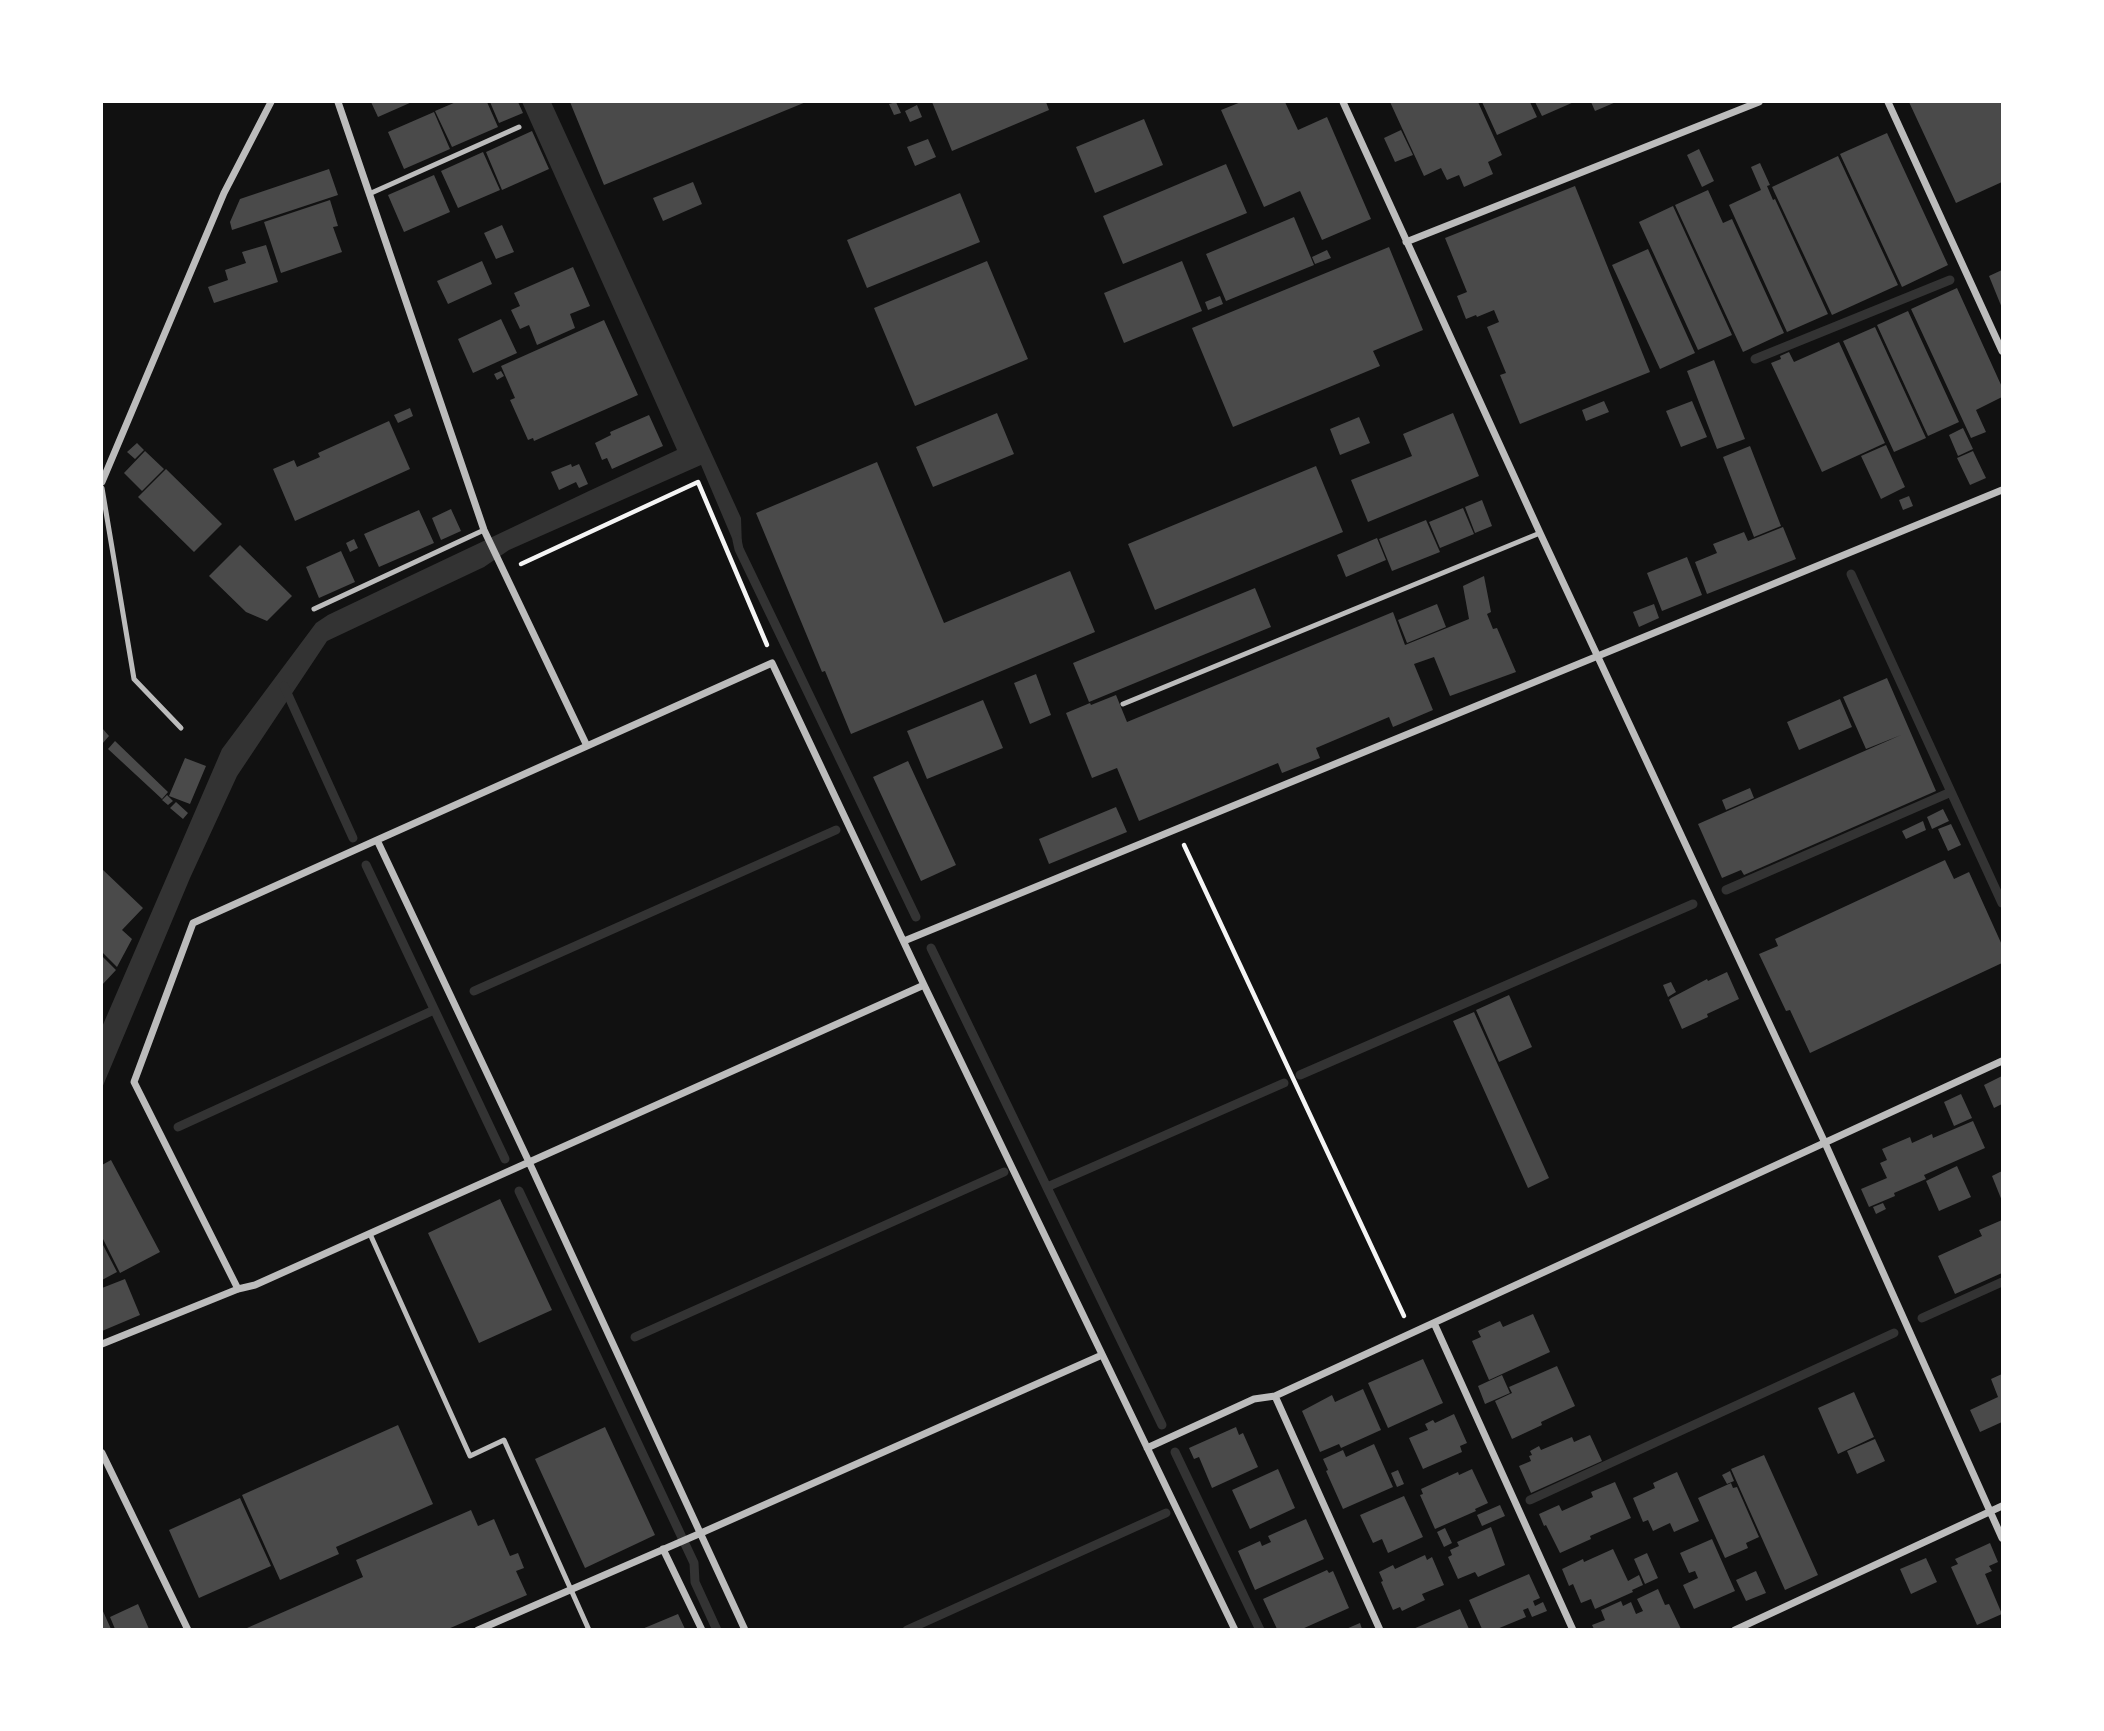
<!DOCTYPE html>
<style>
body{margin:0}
#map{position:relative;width:2104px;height:1731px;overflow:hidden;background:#111;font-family:Jost,sans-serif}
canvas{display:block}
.frame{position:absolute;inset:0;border:103px solid #fff;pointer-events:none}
</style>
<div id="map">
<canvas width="2104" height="1731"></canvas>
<div class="frame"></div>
</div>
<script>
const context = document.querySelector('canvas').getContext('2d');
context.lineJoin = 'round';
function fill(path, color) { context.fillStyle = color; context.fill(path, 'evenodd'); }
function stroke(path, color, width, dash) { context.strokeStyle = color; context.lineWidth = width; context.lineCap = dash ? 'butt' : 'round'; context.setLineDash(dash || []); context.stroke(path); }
fill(new Path2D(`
 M522 102H551L736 507 741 518 742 548 737 550 701 465 509 550 484 567 327 641 237 776 190 878 102 1088V1027L222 749 316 623 328 615C444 560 560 504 677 450Z`), '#333');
stroke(new Path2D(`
 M1755 359 1950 280
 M737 540 739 549 916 917
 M1851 574 2002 903
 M284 686 353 838
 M366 865 505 1159
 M1726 890 1951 792
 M931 948 1162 1425
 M474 991 836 830
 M1300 1075 1693 904
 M178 1127 434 1010
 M1047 1187 1284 1083
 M519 1191 694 1563 695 1582 717 1630
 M1922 1318 2002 1282
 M635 1337 1004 1172
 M1175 1452 1260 1630
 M1530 1500 1894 1333
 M907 1630 1166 1513`), '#333', 9);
fill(new Path2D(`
 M371 102H412L378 117Z
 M456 102H487L498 127 452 147 435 111Z
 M490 102H518L523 113 499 123Z
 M570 102H806L604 185Z
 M896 102 901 113 894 115 889 104Z
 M932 102H1046L1049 110 952 151Z
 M1241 102H1285L1298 130 1327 117 1371 219 1322 240 1300 191 1264 207 1221 110Z
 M1390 102H1478L1502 155 1488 162 1493 174 1464 187 1459 175 1447 180 1441 168 1424 176Z
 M1482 102H1530L1537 117 1497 135Z
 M1535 102H1574L1542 116Z
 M1591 102H1616L1595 111Z
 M1909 102H2002V182L1956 203Z
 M917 105 922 117 910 122 905 111Z
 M434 112 450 149 404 169 388 132Z
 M1144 119 1163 165 1095 193 1076 147Z
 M1401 130 1413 155 1395 162 1384 138Z
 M532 131 549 169 502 190 486 152Z
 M1887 133 1948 265 1902 287 1840 154Z
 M928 139 936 157 915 166 907 147Z
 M1699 149 1714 181 1702 187 1687 155Z
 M483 152 500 190 458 208 441 171Z
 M1838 156 1898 285 1832 315 1772 187Z
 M1760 163 1770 185 1767 186 1773 200 1775 199 1828 314 1787 332 1729 205 1761 190 1751 167Z
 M1226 164 1247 213 1123 264 1103 216Z
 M329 169 338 195 232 230 230 222 240 199Z
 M434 175 450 212 404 232 388 195Z
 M693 182 702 204 663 221 653 198Z
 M1575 186 1650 372 1520 424 1500 375 1506 373 1487 327 1499 322 1494 310 1477 317 1476 315 1466 319 1457 296 1467 292 1445 238Z
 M1708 190 1723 223 1732 219 1784 333 1743 352 1675 205Z
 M960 193 980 242 867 288 847 240Z
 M330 200 338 226 333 227 342 252 281 273 264 222Z
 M1673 206 1732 335 1698 350 1639 222Z
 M1294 217 1314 265 1226 301 1206 254Z
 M502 225 514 252 496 259 484 233Z
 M266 245 278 282 214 303 208 287 228 280 225 270 246 263 242 252Z
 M1389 247 1423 330 1373 351 1380 366 1233 427 1192 328Z
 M1648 249 1695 353 1660 369 1612 265Z
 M1327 250 1331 258 1315 264 1312 257Z
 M482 261 492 284 448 304 437 281Z
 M987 261 1028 359 915 406 874 308Z
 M1182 261 1202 311 1124 343 1104 293Z
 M573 267 590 306 570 314 575 328 537 345 529 325 520 329 511 310 520 306 514 293Z
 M2002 270V308L1989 276Z
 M1957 288 2002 387V397L1976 410 1986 432 1971 438 1911 309Z
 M1220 296 1223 304 1208 310 1205 302Z
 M1908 311 1959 422 1928 436 1877 325Z
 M501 319 517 353 473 373 458 339Z
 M604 320 638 395 534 441 533 438 528 440 510 400 515 398 501 366Z
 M1875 327 1926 438 1894 452 1843 341Z
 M1839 342 1885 443 1822 472 1771 363 1781 359 1780 356 1789 352 1794 362Z
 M1714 360 1745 439 1717 449 1687 371Z
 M501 371 504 376 497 380 494 374Z
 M1604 401 1609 412 1586 421 1582 410Z
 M1692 401 1707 437 1681 447 1666 411Z
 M410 408 413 416 398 423 394 415Z
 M997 413 1014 454 933 487 916 447Z
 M1453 413 1479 476 1368 522 1351 480 1412 456 1403 434Z
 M649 415 663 446 612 469 607 458 602 460 595 443 611 435 610 432Z
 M1359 417 1370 443 1340 455 1330 429Z
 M389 421 410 469 295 521 273 469 294 460 297 467 320 457 318 453Z
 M1963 428 1973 449 1958 456 1949 435Z
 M137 443 144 450 135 459 127 452Z
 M1886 445 1905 487 1881 499 1861 456Z
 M1750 446 1781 526 1754 537 1723 457Z
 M145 451 164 469 142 491 124 473Z
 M1973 451 1986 478 1970 485 1957 458Z
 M877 462 944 623 1070 571 1095 632 851 734 825 671 822 672 756 513Z
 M571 464 572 467 579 464 588 484 579 488 576 482 559 490 551 472Z
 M1316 466 1343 532 1155 610 1128 544Z
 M166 469 222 524 194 552 138 497Z
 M1909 496 1913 506 1903 510 1899 500Z
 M1482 500 1492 526 1475 533 1465 507Z
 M1463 508 1474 534 1440 548 1429 522Z
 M451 509 461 531 441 540 432 518Z
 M419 510 434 543 379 567 364 534Z
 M1426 520 1440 552 1392 571 1379 539Z
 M1783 527 1796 559 1707 594 1695 562 1717 553 1713 544 1744 532 1748 541Z
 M1377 538 1386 560 1346 577 1337 555Z
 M354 539 358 548 350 552 346 543Z
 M240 545 292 596 267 621 246 612 209 576Z
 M341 551 355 582 319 598 306 567Z
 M1687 557 1702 595 1662 611 1647 573Z
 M1484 576 1491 612 1487 614 1493 629 1497 628 1516 672 1450 696 1434 657 1414 664 1433 710 1393 727 1389 717 1316 748 1320 758 1282 773 1278 763 1139 821 1117 768 1092 778 1066 713 1090 703 1091 705 1116 695 1127 722 1393 612 1405 645 1469 619 1463 586Z
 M1255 588 1271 627 1089 702 1073 663Z
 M1437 604 1446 627 1407 643 1398 620Z
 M1654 604 1659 618 1639 627 1633 612Z
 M1036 674 1051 715 1030 724 1014 683Z
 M1887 678 1936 791 1744 875 1741 870 1722 878 1698 824 1901 735 1866 749 1843 697Z
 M1840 699 1852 727 1799 750 1787 722Z
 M983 700 1003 748 927 779 907 731Z
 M102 728 109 736 102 744Z
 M115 741 168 792 162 799 108 749Z
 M185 758 206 766 190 804 169 796Z
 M908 761 956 865 921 881 873 777Z
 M1750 788 1754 798 1726 810 1722 800Z
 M167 795 173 801 168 805 162 800Z
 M176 802 188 813 183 819 170 808Z
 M1116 807 1127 832 1049 864 1039 839Z
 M1943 809 1949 821 1932 829 1927 817Z
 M1923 821 1926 830 1906 839 1902 831Z
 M1951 824 1961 845 1948 851 1938 829Z
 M1945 860 1954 879 1969 872 2002 945V963L1810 1053 1790 1010 1786 1011 1759 954 1778 946 1775 939Z
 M102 869 143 908 122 930 132 939 117 967 102 952Z
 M102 956 116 970 102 985Z
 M1727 972 1739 999 1707 1014 1708 1017 1682 1029 1669 1000 1671 998 1707 979 1708 981Z
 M1671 982 1676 992 1668 997 1663 985Z
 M1509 995 1532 1047 1499 1062 1476 1010Z
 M1474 1012 1549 1178 1528 1188 1453 1021Z
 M2002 1076V1104L1994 1108 1984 1085Z
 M1961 1094 1972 1118 1954 1126 1944 1102Z
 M1973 1121 1985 1148 1924 1175 1926 1179 1894 1193 1895 1196 1869 1207 1861 1189 1887 1178 1880 1163 1887 1160 1882 1149 1910 1137 1912 1143 1932 1134 1933 1138Z
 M111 1160 160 1252 120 1273 102 1237V1165Z
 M1957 1166 1971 1197 1939 1211 1926 1181Z
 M2002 1171V1201L1992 1176Z
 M500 1199 552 1310 479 1343 428 1233Z
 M1883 1203 1886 1209 1876 1214 1873 1207Z
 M2002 1220V1273L1955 1294 1938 1256 1982 1236 1979 1230Z
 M102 1243 117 1272 102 1280Z
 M125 1279 140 1315 102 1331V1288Z
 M1533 1314 1550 1352 1489 1380 1472 1341 1481 1337 1478 1331 1500 1321 1503 1327Z
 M1423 1359 1443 1403 1388 1428 1368 1383Z
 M1557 1366 1575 1406 1541 1422 1542 1425 1512 1439 1495 1401 1512 1393 1509 1387Z
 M2002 1374V1422L1980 1432 1970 1410 1998 1397 1991 1379Z
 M1502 1375 1510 1393 1485 1404 1478 1386Z
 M1363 1389 1381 1430 1341 1448 1339 1444 1320 1452 1302 1411 1332 1395 1335 1402Z
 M1854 1392 1874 1437 1838 1454 1818 1408Z
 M1454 1414 1467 1443 1460 1446 1462 1452 1423 1469 1409 1438 1428 1430 1425 1424 1433 1420 1435 1423Z
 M398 1425 433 1504 336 1547 339 1554 280 1580 242 1495Z
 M605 1427 655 1535 585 1568 535 1459Z
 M1236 1427 1239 1435 1243 1433 1258 1467 1212 1488 1199 1457 1194 1459 1189 1448Z
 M1590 1435 1602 1461 1531 1493 1519 1466 1531 1461 1529 1456 1532 1455 1530 1451 1539 1446 1541 1450 1572 1437 1574 1442Z
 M1875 1439 1885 1461 1857 1474 1847 1451Z
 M1374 1444 1393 1487 1343 1509 1326 1471 1328 1470 1323 1459 1343 1450 1346 1457Z
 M1764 1455 1818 1575 1785 1590 1731 1469Z
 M1278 1469 1295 1508 1250 1529 1232 1490Z
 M1472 1469 1488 1503 1475 1509 1476 1511 1435 1529 1420 1495 1423 1494 1421 1489 1458 1472 1459 1475Z
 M1398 1470 1404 1484 1397 1487 1391 1473Z
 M1730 1471 1734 1481 1727 1484 1722 1475Z
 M1677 1472 1699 1521 1674 1532 1670 1523 1653 1531 1648 1520 1643 1522 1633 1498 1655 1488 1653 1483Z
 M1615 1482 1631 1518 1590 1536 1591 1539 1560 1553 1546 1525 1544 1526 1539 1514 1559 1505 1562 1511 1593 1497 1591 1492Z
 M1731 1483 1733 1488 1737 1487 1759 1537 1746 1543 1748 1548 1725 1558 1698 1498Z
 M1404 1496 1423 1537 1388 1553 1382 1539 1373 1543 1360 1515Z
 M240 1498 271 1566 199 1598 169 1530Z
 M1500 1505 1505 1516 1482 1526 1477 1515Z
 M471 1510 478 1526 494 1519 510 1556 518 1553 524 1568 516 1571 527 1595 448 1629H248L247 1628 363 1577 356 1560Z
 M1306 1519 1324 1559 1255 1590 1238 1551 1260 1541 1262 1546 1271 1542 1268 1536Z
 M1491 1527 1505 1565 1478 1577 1475 1572 1458 1579 1448 1557 1452 1555 1450 1550 1459 1546 1457 1542Z
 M1445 1528 1452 1543 1444 1547 1437 1532Z
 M1712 1539 1735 1591 1694 1609 1683 1585 1698 1578 1695 1571 1689 1573 1680 1553Z
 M1990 1543 1998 1562 1989 1566 1992 1571 1985 1574 2002 1614 1977 1625 1951 1567 1958 1564 1955 1559Z
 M1613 1549 1628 1581 1639 1575 1643 1585 1632 1590 1633 1592 1595 1609 1591 1599 1581 1603 1573 1584 1569 1586 1562 1569 1583 1559 1584 1562Z
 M1647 1553 1658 1578 1645 1584 1634 1559Z
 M1425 1555 1427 1560 1432 1557 1444 1585 1422 1594 1425 1600 1402 1611 1400 1607 1393 1610 1381 1582 1383 1581 1379 1572 1393 1565 1395 1569Z
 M1926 1558 1937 1582 1911 1594 1900 1569Z
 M1327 1570 1329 1573 1333 1571 1349 1608 1302 1629H1277L1263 1599Z
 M1756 1571 1766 1593 1746 1601 1736 1580Z
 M1529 1574 1540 1598 1533 1601 1535 1606 1543 1602 1547 1611 1532 1617 1528 1608 1523 1610 1526 1617 1497 1629H1482L1469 1600Z
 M1658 1589 1665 1605 1669 1604 1681 1629H1594L1592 1625 1605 1620 1601 1610 1621 1601 1623 1606 1631 1602 1636 1614 1643 1611 1637 1599Z
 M138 1604 149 1629H115L110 1617Z
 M102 1609 111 1629H102Z
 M1460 1609 1469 1629H1413Z
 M678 1614 685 1629H642Z
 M1360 1623 1362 1629H1346Z`), '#4a4a4a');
stroke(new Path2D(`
 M521 564 698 482 767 645
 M1184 845 1404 1316`), '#f5f5f5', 4.5);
stroke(new Path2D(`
 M369 194 519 127
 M102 488 134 679 181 728
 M314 609 484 530
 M1123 704 1540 533
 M370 1234 470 1456 504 1440 589 1630`), '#bcbcbc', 5);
stroke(new Path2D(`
 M338 102 484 530 587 746 772 663 924 985 1235 1630
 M1343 102 1540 533 1825 1143 2002 1538
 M1888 102 2002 351
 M1406 242 1759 102
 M102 482 224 193 271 102
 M587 746 377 840 529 1162 745 1630
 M904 941 2002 490
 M238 1289 134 1082 193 923 377 840
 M1434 1323 1573 1630
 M102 1344 238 1289 255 1285 924 985
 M1147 1448 1254 1399 1275 1396
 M102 1453 188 1630
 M663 1549 702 1630
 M478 1630 701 1533 1102 1355
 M1380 1630 1275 1396 2002 1061
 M1735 1630 2002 1506`), '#bcbcbc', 7);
</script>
